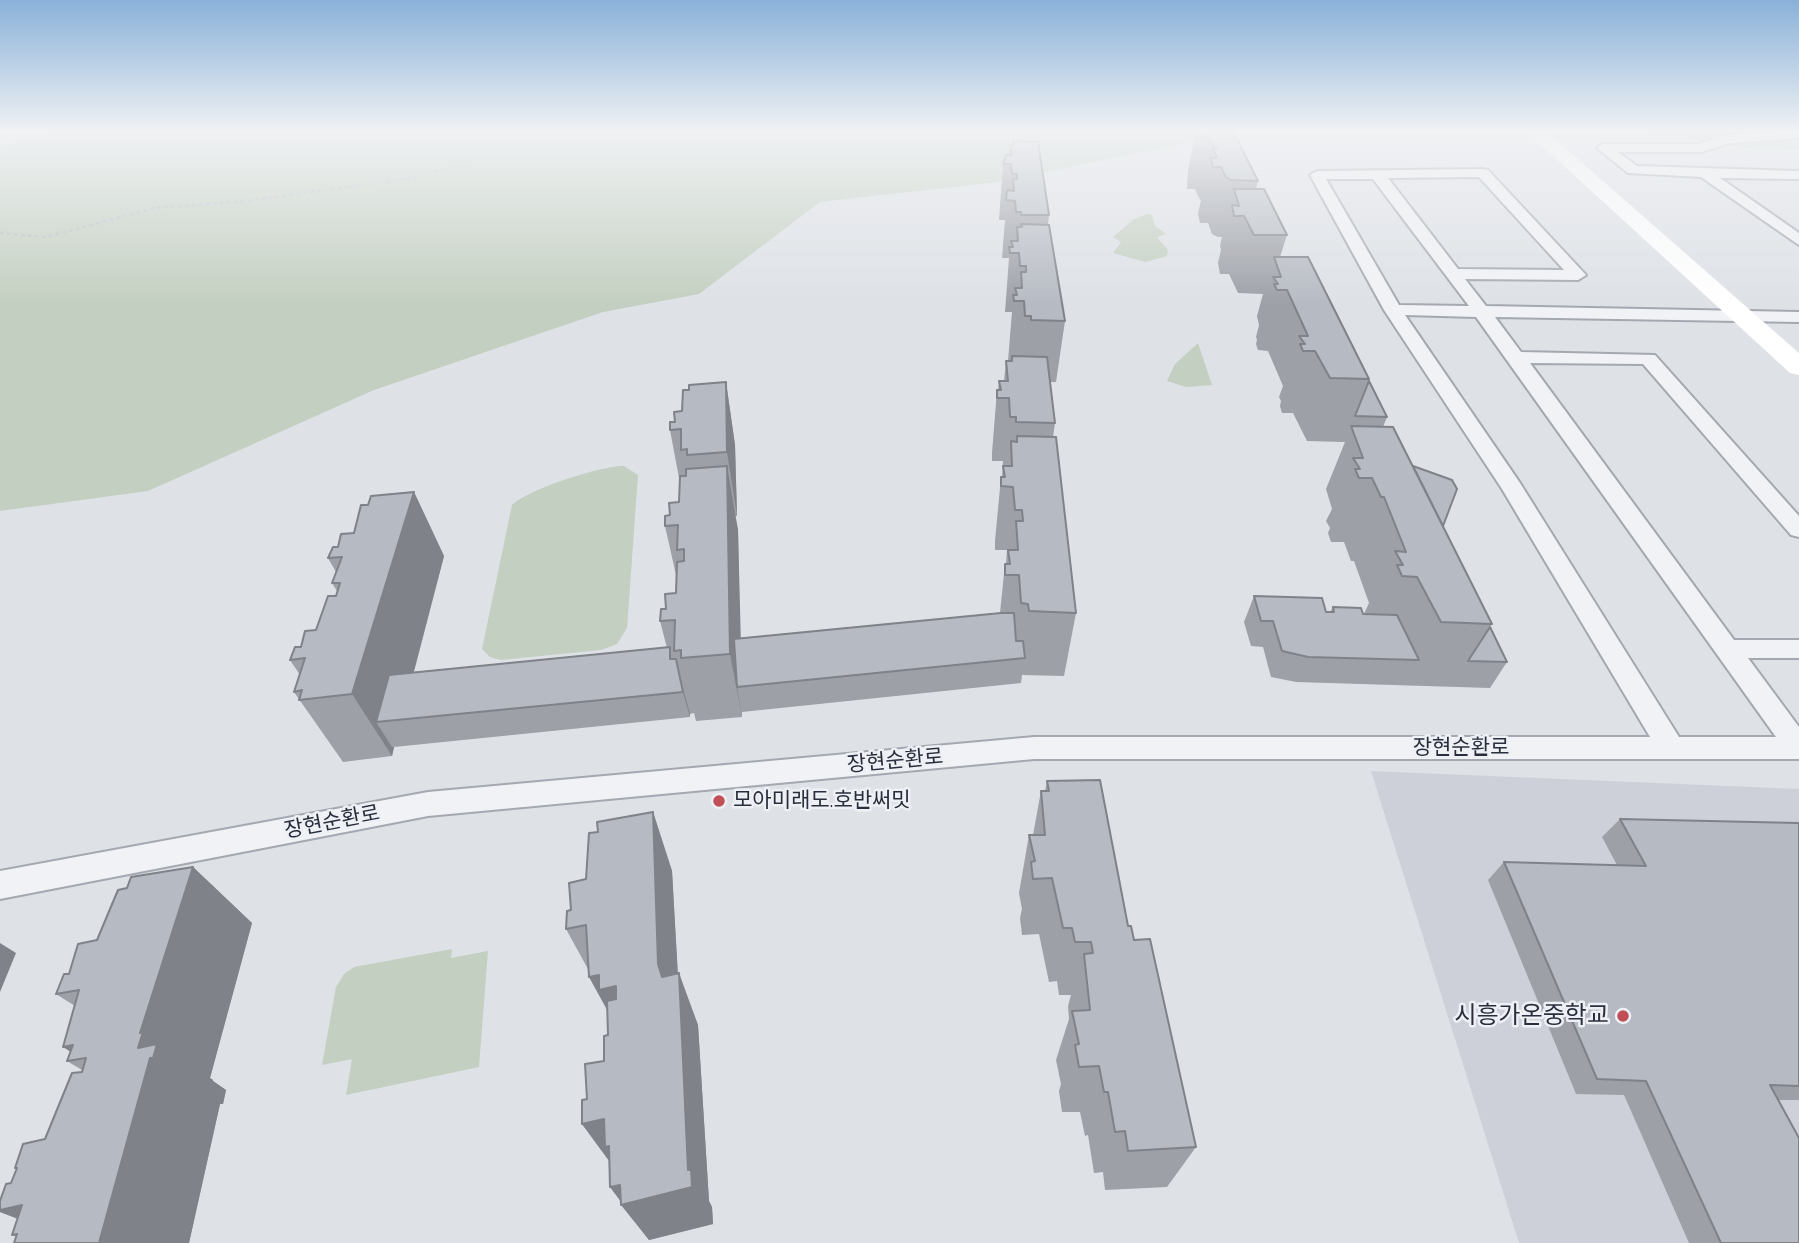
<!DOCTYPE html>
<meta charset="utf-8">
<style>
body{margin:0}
canvas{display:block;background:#dee1e6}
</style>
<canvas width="1799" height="1243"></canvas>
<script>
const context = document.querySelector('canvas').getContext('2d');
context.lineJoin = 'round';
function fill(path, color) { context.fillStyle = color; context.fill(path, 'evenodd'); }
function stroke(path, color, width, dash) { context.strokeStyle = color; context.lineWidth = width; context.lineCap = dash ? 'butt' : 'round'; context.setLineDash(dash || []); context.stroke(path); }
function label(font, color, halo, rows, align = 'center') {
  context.font = font + ' Quicksand,"Noto Sans KR",sans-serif'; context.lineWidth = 5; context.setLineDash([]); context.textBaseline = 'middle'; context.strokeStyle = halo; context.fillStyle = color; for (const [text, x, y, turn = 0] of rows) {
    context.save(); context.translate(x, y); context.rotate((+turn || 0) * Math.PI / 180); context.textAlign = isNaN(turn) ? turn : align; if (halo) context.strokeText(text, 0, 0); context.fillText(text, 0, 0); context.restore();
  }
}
fill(new Path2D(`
 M1371 771 1799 789V1243H1519Z`), '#cdd0d8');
fill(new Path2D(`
 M61 131H1232L1199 141 990 183 820 202 699 294 603 312 374 390 148 491 0 511V146Z
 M1642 131H1799V149L1743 148Z
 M1148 214 1152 215 1155 226 1166 234 1157 237 1168 250 1167 256 1145 262 1113 253 1121 242 1113 237 1134 219Z
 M1198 343 1212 385 1186 387 1167 381 1175 364Z
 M624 466 638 475 627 628 617 644 601 650 501 660 490 657 482 649 512 505C529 489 600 466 624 466Z
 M452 949 451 958 488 951 479 1067 346 1095 352 1059 322 1065 336 987 344 974 354 967Z`), '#c3cfc0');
const minor = new Path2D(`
 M1799 131V138L1730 143 1701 152H1618L1637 166 1799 171V179L1720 178 1799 233V245L1701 177 1628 173 1597 148 1604 144H1700L1728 135Z
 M1483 169 1488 170 1586 275 1578 280 1465 279 1486 306 1799 312V322L1495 317 1521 352 1655 355 1799 516V537L1791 535 1643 364 1530 363 1734 640H1799V658H1748L1799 727V759H1034L428 816 0 899V871L428 792 1034 737H1650L1502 489 1384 310 1310 175 1317 171ZM1479 177 1564 270 1458 269 1388 178ZM1326 179H1373L1469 306 1399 305ZM1405 315 1476 317 1776 737H1679L1520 483Z`);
stroke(minor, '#a4a8b0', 4);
stroke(new Path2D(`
 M0 233 46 237 154 208 239 202 411 178 459 165 503 140 530 131`), '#bdbfc5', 2.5, [3.5, 3.5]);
fill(minor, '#f1f2f5');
fill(new Path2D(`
 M1526 131H1546L1799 353V375L1790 373Z`), '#fff');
fill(new Path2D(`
 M1196 131H1233L1258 181 1256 189 1287 235 1280 257 1369 379V381L1387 417 1383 427 1443 526 1492 624 1490 627 1507 662 1490 688 1296 682 1271 677 1263 647 1251 646 1244 622 1254 596 1326 612H1330L1333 607 1364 614 1369 603 1354 561H1351L1344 542H1331L1328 533 1330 528 1326 521 1332 509 1326 489 1345 442 1307 441 1293 413H1282L1280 406 1281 401 1279 397 1283 386 1268 351 1258 350 1256 344 1257 340 1256 337 1259 325 1257 316 1263 294 1238 293 1229 274H1220L1218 263 1221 250 1220 246 1222 237H1218L1212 234 1208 223H1200L1198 214 1201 200 1199 198 1195 189H1187L1188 170Z
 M1010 145 1049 215 1048 225 1065 321 1056 382H1050L1055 423 1053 437 1076 613 1064 676 1022 675 1021 683 742 712V717L696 721 694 713 690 714V717L394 747 392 756 343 762 294 692 300 675 290 660 316 630 336 596 337 591 332 583 336 572 328 558 338 547 354 533 368 505 414 492 444 556 414 672 667 648 660 621 676 593V575L665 526 679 502V478L670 430 682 411 689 390 726 382 735 445 737 516H735L738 530 740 639 1000 613 1005 564H1006L1007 550H995V541L1001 477H1002L1003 461H992V453L997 390H998L999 381H1004L1006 361H1008L1012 312H1005L1009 258H1002L1005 220H999L1003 164 1009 155Z
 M1047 781 1128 926 1134 940 1196 1147 1167 1187 1105 1190 1103 1172 1094 1173 1088 1135 1085 1136 1080 1112H1062L1059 1091 1061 1084 1056 1060 1069 1019 1068 1006 1071 995H1059L1057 981 1049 982 1039 934 1022 935 1020 918 1022 909 1019 893 1029 835H1033L1041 791H1045Z
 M653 812 672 871 678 974 698 1025 709 1201 712 1207 713 1224 649 1240 610 1187 609 1161 582 1124 587 1099 604 1061 608 1035 607 1009 589 971 566 929 571 910 586 879 598 832Z
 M1620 819 1799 824V1100H1778L1799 1243H1689L1624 1095 1576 1094 1488 880 1504 862 1617 865 1602 837Z
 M193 867 252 923 210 1078 213 1080V1081L226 1090 223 1104H220L189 1243H14L16 1236 12 1235 18 1219 0 1212V1201L11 1183 45 1139 82 1070 67 1061 71 1052 75 1006 56 994 69 974 97 940 127 888Z`), '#9da0a7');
fill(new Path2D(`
 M726 382 735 445 737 516 727 452Z
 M727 466 738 530 742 686 737 687 742 717 730 654Z
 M414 492 444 556 401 720 376 722 392 747H394L392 756 352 694Z
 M683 688 690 714V717L683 692Z
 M653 812 672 871 680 1015 679 973 698 1025 709 1201 712 1207 713 1224 649 1240 621 1205 623 1204 610 1187 688 1170 662 977 658 964Z
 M193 867 252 923 210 1078 213 1080V1081L226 1090 223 1104H220L189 1243H83L0 1212V1210L22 1205 101 1236 86 1058 82 1059 63 1047 73 1045 138 1048 140 1033Z
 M0 943 16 953 0 992Z
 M599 975 616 986 617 1028 589 977Z
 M604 1119 613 1166 582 1124Z`), '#7f8288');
const building = new Path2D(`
 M1199 131H1233L1258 181 1231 180 1226 177 1221 167H1213L1211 158H1217L1213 148H1217L1211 144 1207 135H1199Z
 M1013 141 1038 142 1049 215H1021V212H1016L1015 201 1006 200 1007 190 1014 191 1013 179H1017V174H1012L1011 164H1003L1006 155H1012L1010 145H1014Z
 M1234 189H1264L1287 235H1254L1244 216H1234L1232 205 1239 206Z
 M1021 224 1049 225 1065 321 1031 320V316H1025L1024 301H1014L1013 295H1017L1015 288H1022L1021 272H1026V266H1020L1019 253H1010L1009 247H1013L1011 241H1018L1017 227H1022Z
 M1274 257H1308L1369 379 1330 378 1315 351H1303L1300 344H1305L1299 336H1308L1287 290H1277L1274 284H1278L1273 277H1281Z
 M1012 356 1047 357 1055 423 1016 422V417H1010L1009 398H997V390H1001L999 381H1008L1006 361H1012Z
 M1369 381 1387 417 1355 416Z
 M726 382 727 452 687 455V449L681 450V429L670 430V422H675L674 412 682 411 683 390H689V385Z
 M1351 426 1393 427 1492 624 1441 622 1417 577 1402 576 1397 565H1403L1395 551 1406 552 1384 497H1381L1372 478H1359L1355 469H1360L1353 458H1363Z
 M1017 436 1056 437 1076 613 1029 611 1028 604 1021 603 1019 575H1005V564H1010L1008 550H1018L1016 521H1023L1022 510H1015L1013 487 1001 486V477H1005L1003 466H1012L1011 441 1017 442Z
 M727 466 730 654 681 658V650L674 651 675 620 660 621 661 609H666L665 594 676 593 677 562 684 561V549L677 550 678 525 665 526V516L670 515 669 503 679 502 680 476H686V469Z
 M1413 466 1452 480 1457 489 1443 526Z
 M414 492 352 694 299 700 302 690 294 692 305 658 290 660 295 647H301L305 631 316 630 328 596H336L340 583H332L342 557 328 558 333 547H338L341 534 354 533 361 505H368L371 496Z
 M1254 596 1322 598 1326 612H1334L1333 607 1361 608 1363 614 1397 615 1419 660 1308 657 1282 651 1273 621H1261Z
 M1001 613H1014L1016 641H1023L1025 658 737 687 734 639Z
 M1490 627 1507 662 1468 661Z
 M670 647V659H676L683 692 376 722 389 675Z
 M1100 780 1128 926H1131L1134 940 1150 939 1196 1147 1128 1151 1125 1131 1115 1132 1108 1092H1104L1099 1066 1079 1067 1075 1045 1079 1044 1072 1011 1090 1010 1084 954 1093 953 1091 942H1075L1072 928H1063L1052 878 1033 879 1031 862 1035 861 1029 835H1045L1041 791H1049L1047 781Z
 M653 812 658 964 662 977 679 973 688 1170 691 1169 692 1187 621 1205 620 1185 610 1187 609 1146 605 1147 604 1119 582 1124V1100L587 1099 585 1064 604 1061V1036L608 1035 607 1001 616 999V986L599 990V975L589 977 586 925 566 929 567 911 571 910 569 883 586 879 589 833 598 832 597 822Z
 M1620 819 1798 823 1799 824V1086L1770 1085 1799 1138V1243H1721L1646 1081 1597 1079 1504 862 1646 866Z
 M193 867 140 1033 143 1032 138 1048 157 1044 153 1058H150L99 1243H14L17 1234 12 1235 22 1205 0 1210V1201L6 1184 11 1183 17 1168H15L23 1144 45 1139 72 1073 82 1072 86 1058 67 1061 73 1045 63 1047 79 990 56 994 64 974H69L78 944 97 940 118 890 127 888 131 877Z`);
fill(building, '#b6bac2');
stroke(building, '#7f8288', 2);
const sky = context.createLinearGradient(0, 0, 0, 305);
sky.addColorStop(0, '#8ab1d9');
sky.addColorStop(0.43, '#f0f2f4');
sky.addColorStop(1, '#f0f2f400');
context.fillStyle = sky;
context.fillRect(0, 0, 1799, 305);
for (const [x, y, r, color] of [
 [719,801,7,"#c04f56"],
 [1623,1016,7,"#c04f56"]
]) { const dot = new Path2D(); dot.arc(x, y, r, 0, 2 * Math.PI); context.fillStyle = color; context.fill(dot); stroke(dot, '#edf0f4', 2.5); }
label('21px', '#292e3c', '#edf0f4', [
 ["장현순환로",1461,748],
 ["장현순환로",895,761,-5],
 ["장현순환로",332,822,-11]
]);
label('21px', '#292e3c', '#edf0f4', [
 ["모아미래도.호반써밋",733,801]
], 'left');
label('24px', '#292e3c', '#edf0f4', [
 ["시흥가온중학교",1609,1016]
], 'right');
</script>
